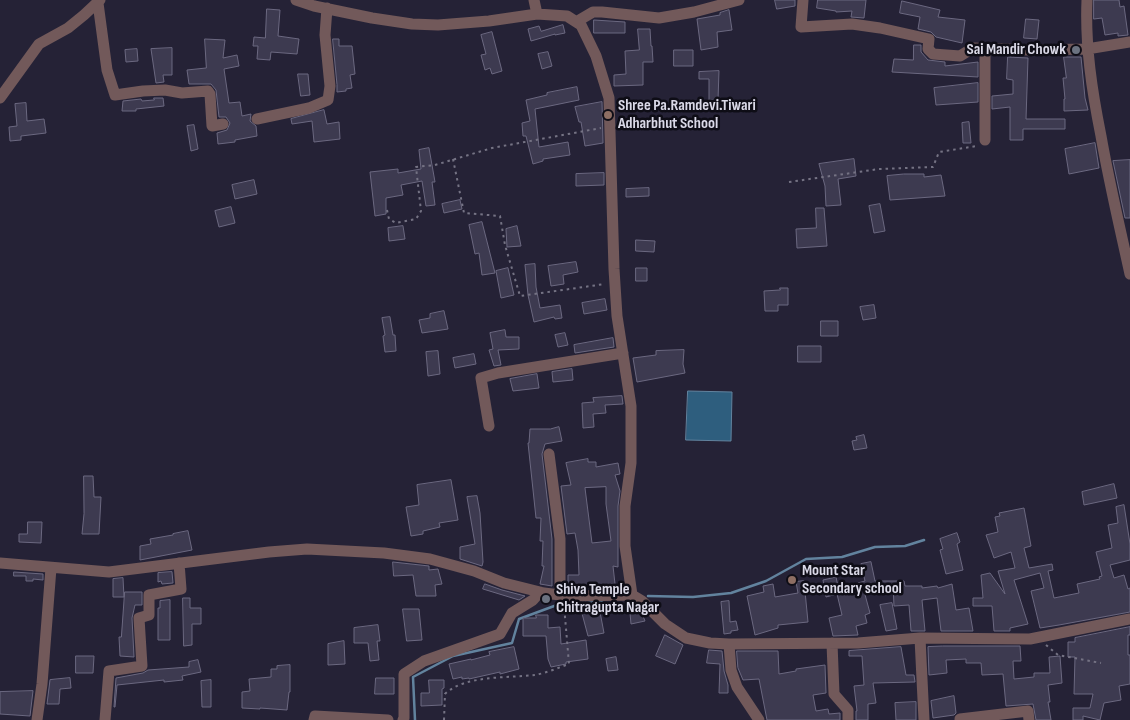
<!DOCTYPE html>
<style>
body{margin:0}
canvas{display:block;background:#252236}
</style>
<canvas width="1130" height="720"></canvas>
<script>
const context = document.querySelector('canvas').getContext('2d');
context.lineJoin = 'round';
function fill(path, color) { context.fillStyle = color; context.fill(path, 'evenodd'); }
function stroke(path, color, width, dash) { context.strokeStyle = color; context.lineWidth = width; context.lineCap = dash ? 'butt' : 'round'; context.setLineDash(dash || []); context.stroke(path); }
function label(font, color, halo, rows, align = 'center') {
  context.font = font + ' "Sofia Sans Condensed",sans-serif'; context.lineWidth = 5; context.setLineDash([]); context.textBaseline = 'middle'; context.strokeStyle = halo; context.fillStyle = color; for (const [text, x, y, turn = 0] of rows) {
    context.save(); context.translate(x, y); context.rotate((+turn || 0) * Math.PI / 180); context.textAlign = isNaN(turn) ? turn : align; if (halo) context.strokeText(text, 0, 0); context.fillText(text, 0, 0); context.restore();
  }
}
const water = new Path2D(`
 M688 391 732 392 731 441 686 440Z`);
fill(water, '#2e5e7e');
stroke(water, '#62839e', 1);
stroke(new Path2D(`
 M648 596 693 597 731 593 766 581 806 559 842 557 875 547 905 546 924 540
 M415 720 413 677 453 656 512 643 519 619 565 602 575 605 602 601`), '#62839e', 2.5);
const building = new Path2D(`
 M775 0H795V6L777 9Z
 M818 0H866L864 18 851 17 852 11 836 12V11L817 8Z
 M1094 0H1119L1120 7 1124 6 1128 35 1118 36V33L1105 35 1102 18 1094 19Z
 M902 1 940 10 938 17 965 20 962 43 936 37 931 32 918 29 920 17 900 13Z
 M267 9 280 10 278 36 299 39 297 54 271 52 270 60 257 59 258 46H253L254 37 265 38Z
 M729 10 732 30 717 32 718 47 701 50 697 19 720 15V13Z
 M1026 19 1039 20 1037 39 1024 38Z
 M594 20 625 22V33H594Z
 M563 25 565 33 555 35V34L531 41 528 29 539 26 541 31Z
 M638 29H650L651 46H652L653 62H643V85L614 86V75L626 74 625 51 639 50Z
 M492 32 502 71 492 74 490 68 485 70 481 55 486 54 481 35Z
 M205 39 225 40 223 58 237 55 239 66 224 69 229 103 240 102 242 116 251 114 250 121 256 126 257 136 235 140V142L218 144 217 133 227 130 230 123 226 117H219L216 90 211 84H189L187 70 206 68Z
 M333 39H339V46H352L355 74 350 75 352 88 346 89V91L337 92V85Z
 M914 45H921V52L928 60 945 62V66L978 62V77L892 72 894 59 913 60Z
 M172 48V75H163L164 82 156 83 151 49Z
 M137 49 138 61 126 62 125 50Z
 M674 50H693V66H674Z
 M548 52 552 66 542 69 538 54Z
 M1008 57 1028 58 1026 119H1065V129H1023V140H1010V107L992 109V96L1013 94V80L1007 79Z
 M1064 57H1081L1085 98 1088 110 1064 111V99H1065L1063 78H1066Z
 M719 71 718 100H709V79H699V72Z
 M298 74H308L310 95 301 96Z
 M978 83V102L936 105 934 88Z
 M577 87 579 100 535 109 539 147 568 142 570 155 543 159V161L533 164 526 136H523L522 123 530 121 526 100 547 95V93Z
 M154 98H163L164 106 136 109V111H122L123 101 141 99 142 101 154 100Z
 M602 102 603 143 585 146 581 122H579L575 107Z
 M26 103 27 121 44 119 46 133 21 136V140L10 141 9 127 17 126 15 104Z
 M324 110 327 124 339 122 340 139 314 142 312 121 292 124 291 119Z
 M969 122 971 143H963L962 123Z
 M194 125 198 149 191 151 187 126Z
 M1095 143 1099 168 1069 174 1065 149Z
 M429 148 435 182H432L435 205 426 206 422 181 401 185 403 195 386 198V214L375 216 370 172 398 169V173L421 169 419 150Z
 M854 159 856 176 838 179 841 205 826 206 825 186 819 164Z
 M1130 160V218H1125L1113 161Z
 M604 173V185L576 186V174Z
 M904 174H924V177L941 175 945 196 890 200 887 176Z
 M254 180 257 194 235 199 232 185Z
 M649 188V196L626 197V189Z
 M460 200 462 209 444 213 442 204Z
 M880 204 885 231 874 233 869 206Z
 M231 207 235 223 219 227 215 211Z
 M816 208H824L827 246 797 248 796 229 816 228Z
 M482 222 495 273 482 275 479 253 475 254 469 225Z
 M403 226 405 239 389 241 388 228Z
 M517 226 521 246 507 247 506 229Z
 M636 240 655 241 654 252 636 251Z
 M576 262 578 272 563 275 564 284 551 286 548 266Z
 M535 264 536 287 540 308 560 305 562 318 555 319 554 317 534 322 528 295 525 265Z
 M508 268 514 295 501 298 496 271Z
 M636 268H647V281H636Z
 M780 288H788V305H778V311H765L764 291 780 290Z
 M605 299 607 310 584 314 582 303Z
 M874 305 876 318 863 320 860 307Z
 M444 311 448 329 422 333 419 320 430 318V314Z
 M390 317 393 335H395L396 351 385 352 383 336 385 335 382 318Z
 M821 321H838V336H821Z
 M505 330 506 337H519V349L498 350 501 365 494 366 489 350 493 349 490 333Z
 M565 333 568 345 558 347 555 335Z
 M613 338 614 347 575 353 574 345Z
 M798 346H821V362H798Z
 M684 350 683 364 685 373 637 382 633 358 656 355V351Z
 M438 351 440 374 428 376 426 352Z
 M474 354 476 364 455 368 453 358Z
 M572 369 573 380 553 382 552 372Z
 M537 374 539 388 513 391 510 379Z
 M622 396 623 404 605 405 606 413 593 414 594 427 583 428 582 403 594 402 593 398Z
 M559 427 562 441 545 444 542 454 552 539V586L540 584 544 566H542L543 541H540L541 518H536L528 443H529L530 429H550Z
 M864 435 867 448 854 450 852 441 857 440 856 437Z
 M588 459V462H596V467L618 463 620 474 615 475 620 491 618 506V567L613 566 615 584 568 588V575H579L578 550 575 533 567 534 561 486 571 485 566 463ZM606 487V504L611 541 592 543 585 488Z
 M84 476H93L94 497H101L99 534H82L84 514Z
 M451 480 458 520 439 523 440 527 423 531V534L411 536 406 507 419 505 417 485Z
 M1114 484 1117 498 1084 505 1082 492Z
 M477 496 480 513 483 562 482 566 460 559V547L475 544 467 497Z
 M1124 505 1130 544V560L1110 565 1114 578 1124 575 1128 589 1130 588V612L1059 625 1040 628 1031 591 1044 588 1040 573 1014 580 1028 624 1010 628V631H994L992 606H973V598H983L981 575 990 573 1005 594 998 571 1015 568 1011 552 994 558 986 535 998 532 995 517 1000 516 999 513 1024 508 1031 546 1024 548 1029 568 1052 564 1053 570 1048 571 1054 598 1079 593 1077 584 1100 579 1099 577 1102 576 1096 552 1112 548 1108 525 1118 523 1116 507Z
 M28 522H42L41 543 19 542V534H27Z
 M188 531 192 550 140 560V546L151 544 150 539 173 535V534Z
 M957 533 960 542 957 544 963 570 946 574 940 550 943 549 940 539Z
 M393 562 429 566V570L438 569 442 584 435 585 436 596H416L413 575 394 576Z
 M871 562 875 581H904L905 586H922V588L937 586 938 588 952 584 956 610 969 608 973 631H941L937 598 922 600 925 631H911L909 605 894 606 893 585 864 591 870 613 865 615 867 623 856 626 858 635 833 636 829 618 842 615 837 594 826 597 823 580 836 577 839 591 859 586 858 583 865 581 861 564Z
 M14 572 43 574V580L33 579V581H26V576H14Z
 M172 572 173 583 162 584 161 581 158 582V573Z
 M123 578 124 597H113V579Z
 M804 581 808 622 778 625V628L755 635 747 596 764 592 763 586 773 584 775 597 798 593 796 582Z
 M485 584 502 590 525 596 519 600 483 589Z
 M125 592H142V605H135L132 618 134 657 120 656 119 637H121Z
 M183 598H190V608H201V624H192V645L184 646Z
 M170 600V640H158V608H160V601Z
 M729 601 730 622 736 621 738 630 731 631V633L724 634 721 602Z
 M593 603H608L610 610 600 612 604 633 588 636 580 606Z
 M892 603 897 629 886 631 880 605Z
 M403 609H419L422 640 407 641Z
 M641 611 645 621 631 624 630 613Z
 M536 615H548V628L560 627 561 644 586 640 588 659 566 662V664L551 667 548 659 546 636H523V618H536Z
 M378 625 380 641H377L379 660 370 661 368 643H354V628Z
 M1130 627V635H1128V655H1130V684L1119 686 1121 700 1104 703 1100 720 1083 716V720H1073V708H1090L1093 694H1074L1075 657H1068V642H1075V638Z
 M665 635 683 645 675 664 656 656Z
 M344 641 345 664 328 665V644Z
 M943 646H1020L1021 661H1013L1014 679 1034 677V673H1050L1049 657 1060 656 1062 683 1048 685 1050 702H1048L1051 720H1036L1033 704 1006 706 1003 674 982 675 981 663H966V659L946 660 947 673 929 675 928 647Z
 M514 647 519 669 500 674V672L469 679V678L462 679V677L453 679 449 664 471 659V660L490 655 489 652Z
 M901 647 906 675H914L915 682 873 683 876 703 868 704V720H856V711H857L854 686 864 685 862 656H849V651Z
 M709 650 722 651 724 671 728 685V693H719L720 664 707 663Z
 M737 651H778L779 674 796 671V669L825 665 826 693 813 695 816 711 828 709 829 714 840 713V720H767L759 679 743 680 738 668Z
 M76 656H94L93 673H76Z
 M616 657 618 670 608 671 606 659Z
 M198 660 201 672 182 676 183 680 164 682V680L117 685 115 707H114L116 678 143 673 148 670 189 667V662Z
 M290 665V692H289L287 710 260 708V709L242 708V692L250 691 249 679 271 677V669H277V666Z
 M70 678 71 688 60 689 59 704H47L50 680Z
 M376 678H394V694H375Z
 M211 680V707H202L201 681Z
 M429 680H444V688L442 689V705L421 706V693H429Z
 M33 691 30 716 0 714V692Z
 M954 696 956 713 954 715 933 718 931 701Z
 M916 702V720H896L895 703Z`);
fill(building, '#3d3a50');
stroke(building, '#6b6880', 1);
stroke(new Path2D(`
 M453 159 464 213 500 216 505 245 520 296 605 284
 M789 182 879 169 933 167 939 152 977 146
 M387 210 389 219 396 223 416 219 421 211 416 167 435 165 492 148 601 128
 M1046 645 1058 655 1101 663
 M444 720 445 694C464 675 509 678 535 675 546 673 558 668 569 664L564 605`), '#757384', 2, [2.5, 4]);
stroke(new Path2D(`
 M296 0 314 6 372 18 412 24 438 25 489 21 537 14 567 16 581 25 596 56 609 98 614 269 617 316 631 406V463L625 506V546L632 595
 M534 0 537 14
 M803 0 801 27 852 24 880 28 929 39 928 49 933 54 960 56 973 48 1030 50 1087 49 1130 42
 M1087 0C1085 46 1092 91 1101 136 1109 182 1120 228 1130 274
 M98 3 107 70 115 95 143 91 165 90 182 93 208 91 210 94 212 126 223 124
 M576 22 593 12H602L659 18 694 12 739 0
 M985 49V140
 M0 98 39 44 68 28 84 15 100 0
 M257 119 309 108 328 100 330 86 325 35 327 8
 M489 426 481 378 498 373 623 353
 M549 454 560 539V595
 M0 563 109 572 269 552 307 549 384 553 430 559 474 571 504 583 544 593 568 596 632 595 642 601 665 624 686 638 710 643 729 644 858 643 920 638 1030 639 1130 619
 M920 638 924 720
 M832 643 834 694 848 710V720
 M729 644 731 670 737 687 759 720
 M960 719 1028 711 1029 720
 M37 720 42 684 51 568
 M105 720 109 671 142 666 139 618 149 615V595L181 589 179 563
 M314 720 315 716 388 720
 M403 720 404 718V674L424 661 500 634 512 613 533 600 540 592`), '#72595a', 11);
for (const [x, y, r, color] of [
 [1076,50,5,"#6b7280"],
 [608,115,5,"#8d6e63"],
 [792,580,5,"#8d6e63"],
 [546,599,5,"#6b7280"]
]) { const dot = new Path2D(); dot.arc(x, y, r, 0, 2 * Math.PI); context.fillStyle = color; context.fill(dot); stroke(dot, '#0e0d16', 2); }
label('bold 16px', '#dad9e7', '#0e0d16', [
 ["Sai Mandir Chowk",1066,50,"right"],
 ["Shree Pa.Ramdevi.Tiwari",618,106],
 ["Adharbhut School",618,124],
 ["Mount Star",802,571],
 ["Secondary school",802,589],
 ["Shiva Temple",556,590],
 ["Chitragupta Nagar",556,608]
], 'left');
</script>
